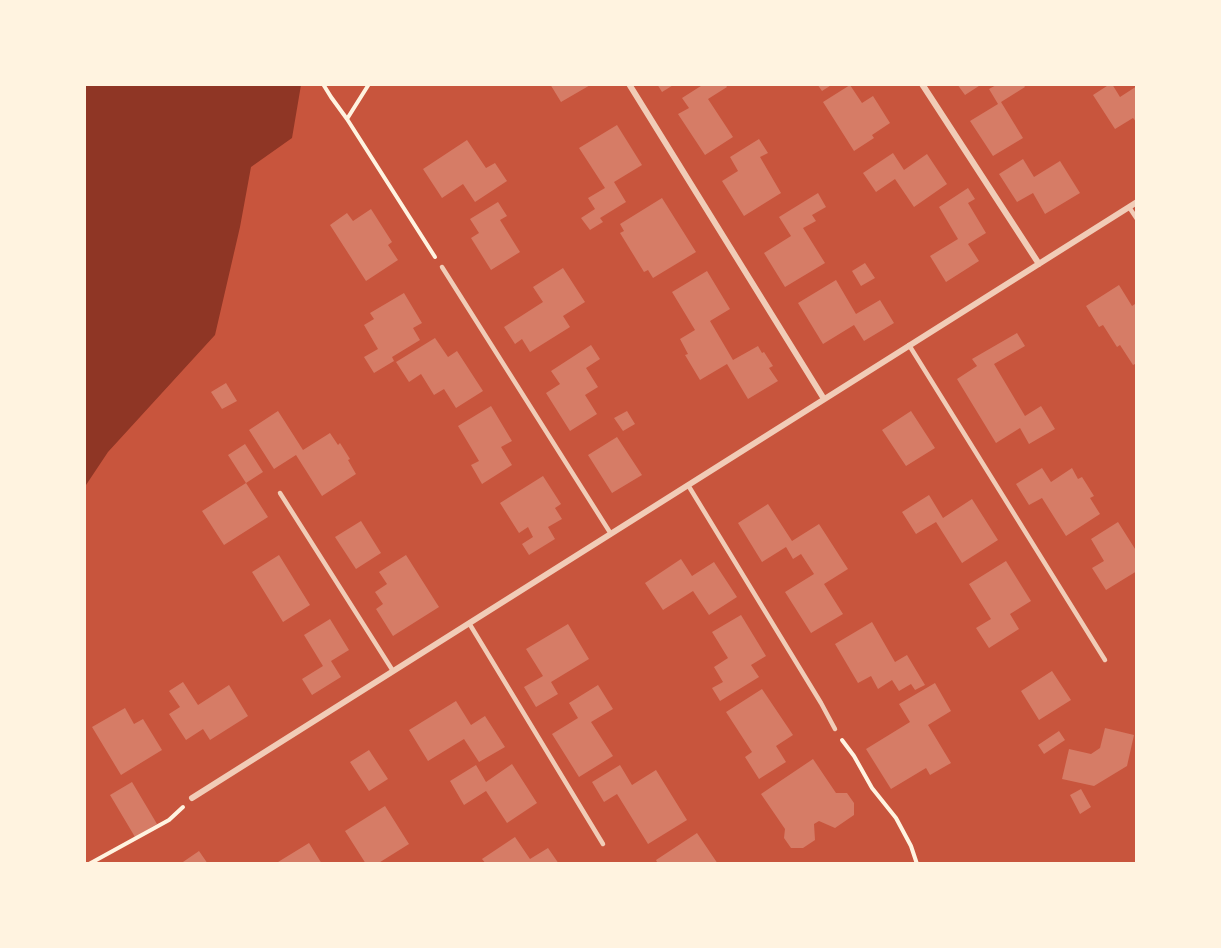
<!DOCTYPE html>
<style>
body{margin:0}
#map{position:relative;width:1221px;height:948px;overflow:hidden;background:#c8553d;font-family:Barlow,sans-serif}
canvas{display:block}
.frame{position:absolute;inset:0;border:86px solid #fff3e0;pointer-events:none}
</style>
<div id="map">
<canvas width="1221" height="948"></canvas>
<div class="frame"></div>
</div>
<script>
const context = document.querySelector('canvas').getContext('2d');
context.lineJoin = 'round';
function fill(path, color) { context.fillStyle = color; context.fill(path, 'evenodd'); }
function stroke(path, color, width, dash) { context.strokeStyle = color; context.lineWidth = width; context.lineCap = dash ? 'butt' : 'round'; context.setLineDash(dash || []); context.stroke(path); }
fill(new Path2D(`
 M84 84H295L301 85 292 138 251 167 240 227 215 335 108 452 84 488Z`), '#8f3625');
fill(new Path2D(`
 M550 84H592L561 102Z
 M657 84H675L662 92Z
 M704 84H725L727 87 708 99 733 137 705 155 678 114 689 108 682 98Z
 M817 84H833L822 91Z
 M957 84H982L965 95Z
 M998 84H1023L1025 87 1001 102 1023 138 993 156 970 121 998 104 989 89Z
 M1110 84H1112L1120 97 1137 86V123L1133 118 1115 129 1093 95Z
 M850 85 862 103 873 96 890 123 872 135 874 138 854 151 823 102Z
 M617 125 642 165 614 182 626 202 600 218 603 222 590 230 581 218 595 209 588 198 605 188 579 148Z
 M759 139 768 153 760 157 781 193 744 216 722 181 738 171 730 157Z
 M467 140 486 168 495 163 507 181 475 202 463 184 442 198 423 169Z
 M893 153 904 170 927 154 947 184 914 207 895 179 876 192 863 173Z
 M1023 159 1034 177 1060 161 1080 193 1045 214 1033 193 1017 202 999 174Z
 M968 188 975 199 968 203 986 233 968 244 979 261 946 282 930 256 958 239 939 207Z
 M818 193 826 207 812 215 816 221 803 228 825 263 785 287 764 253 791 236 779 217Z
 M662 198 696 252 653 278 648 270 644 272 620 233 624 231 620 224Z
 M498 202 507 216 500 220 520 252 491 270 471 238 479 233 470 219Z
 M371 209 392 242 388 245 398 260 366 281 330 225 347 213 353 221Z
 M865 263 875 278 861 286 852 271Z
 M563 268 585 302 563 316 570 327 530 352 522 339 515 344 504 327 543 302 533 287Z
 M707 271 730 309 710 321 733 360 758 346 762 353 764 352 773 366 769 368 778 381 748 399 727 364 700 380 685 355 688 354 680 339 695 330 672 292Z
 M836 280 856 314 880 300 894 323 864 341 854 325 823 344 798 303Z
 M1119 285 1132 306 1135 304 1137 307V363L1133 365 1120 345 1117 347 1103 325 1099 327 1086 306Z
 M404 293 422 323 413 328 420 340 392 357 394 361 374 373 364 357 378 349 364 325 374 319 370 313Z
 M1017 333 1025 346 994 364 1025 416 1041 406 1055 429 1029 444 1020 428 996 443 957 379 977 366 972 359Z
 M435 338 448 357 457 351 483 391 456 408 444 389 434 395 421 374 409 382 396 362Z
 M591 345 600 359 586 368 598 387 585 395 597 414 570 431 546 393 560 384 551 371Z
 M226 383 237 401 222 409 211 392Z
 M491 406 512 441 501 447 512 465 482 484 471 465 479 461 458 426Z
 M278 411 303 450 330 433 338 445 340 443 350 459 348 460 356 474 322 496 296 455 274 469 249 430Z
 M627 411 635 424 623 431 614 418Z
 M911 411 935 448 906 466 882 430Z
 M617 437 642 475 612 493 588 455Z
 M245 444 263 472 246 483 228 455Z
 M1042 468 1051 482 1072 468 1078 479 1082 477 1094 496 1090 498 1100 514 1066 536 1042 498 1029 505 1016 484Z
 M543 476 561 504 555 508 562 519 548 527 555 539 529 555 522 544 533 537 528 527 519 533 500 503Z
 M246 483 268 517 224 545 202 511Z
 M929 495 943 518 972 499 998 540 962 563 936 522 916 534 902 512Z
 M768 504 792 541 819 524 848 569 824 584 843 614 811 633 785 592 814 574 801 554 793 559 786 547 762 562 738 523Z
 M361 521 381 553 356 569 335 537Z
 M1118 522 1137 552V571L1106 590 1092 568 1104 561 1091 539Z
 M279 555 310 605 283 622 252 572Z
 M406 555 439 607 393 636 376 609 383 604 375 592 387 584 379 572Z
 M681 559 692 576 714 562 737 597 709 615 693 591 663 610 645 583Z
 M1006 561 1031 601 1010 614 1019 629 989 648 976 628 991 619 969 584Z
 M741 615 766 656 751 665 759 677 720 701 712 688 723 682 714 667 728 658 712 632Z
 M330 619 349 650 331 661 341 677 312 695 302 679 323 666 304 635Z
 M872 622 895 662 907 655 925 685 915 690 911 684 899 691 892 680 878 689 871 676 858 683 835 644Z
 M568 624 589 659 551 682 558 694 536 707 524 687 543 676 526 649Z
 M1052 671 1071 700 1039 720 1021 691Z
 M183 682 198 705 229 685 248 716 210 740 203 729 186 740 169 714 180 707 169 691Z
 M935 683 951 711 928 725 951 763 930 775 926 768 891 789 866 749 910 722 899 704Z
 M598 685 613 709 591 722 613 756 579 777 552 734 578 718 569 703Z
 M762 689 793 735 776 746 786 762 759 779 745 757 752 752 726 712Z
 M456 701 471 725 485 716 505 747 479 762 464 739 428 761 409 730Z
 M125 708 134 724 143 719 162 750 121 775 92 727Z
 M1105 728 1134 735 1127 766 1094 786 1062 779 1069 749 1091 754 1100 748Z
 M1059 731 1065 740 1044 754 1038 745Z
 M369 750 388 779 369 791 350 762Z
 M813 759 836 793H847L854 803V815L835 828 819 821 814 824 815 840 803 848H791L784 838 785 829 761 794Z
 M512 764 537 803 507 823 486 791 464 805 450 781 476 765 486 782Z
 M620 765 632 785 656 770 687 820 648 844 617 794 604 802 592 782Z
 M132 782 157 824 135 837 110 795Z
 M1081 789 1091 807 1080 814 1070 795Z
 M385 806 409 844 377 864H366L345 831Z
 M697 833 718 864H658L656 860Z
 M515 837 530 859 548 848 559 864H486L482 859Z
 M309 843 322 864H280L278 862Z
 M199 851 208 864H180Z`), '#d67c66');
stroke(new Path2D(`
 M323 84 331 97 347 119 435 257
 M347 119 369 84
 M842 740 854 756 872 788 896 818 911 846 917 864
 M89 864 169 820 183 807`), '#fff3e0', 4);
stroke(new Path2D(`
 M1129 207 1137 219
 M442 267 611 534
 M909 345 1105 660
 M688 485 821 703 835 729
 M280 493 393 671
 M469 623 603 844`), '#f1ccb7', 4.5);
stroke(new Path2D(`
 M629 84 824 399
 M922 84 1039 264
 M192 798 1137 202`), '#f1ccb7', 6);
</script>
